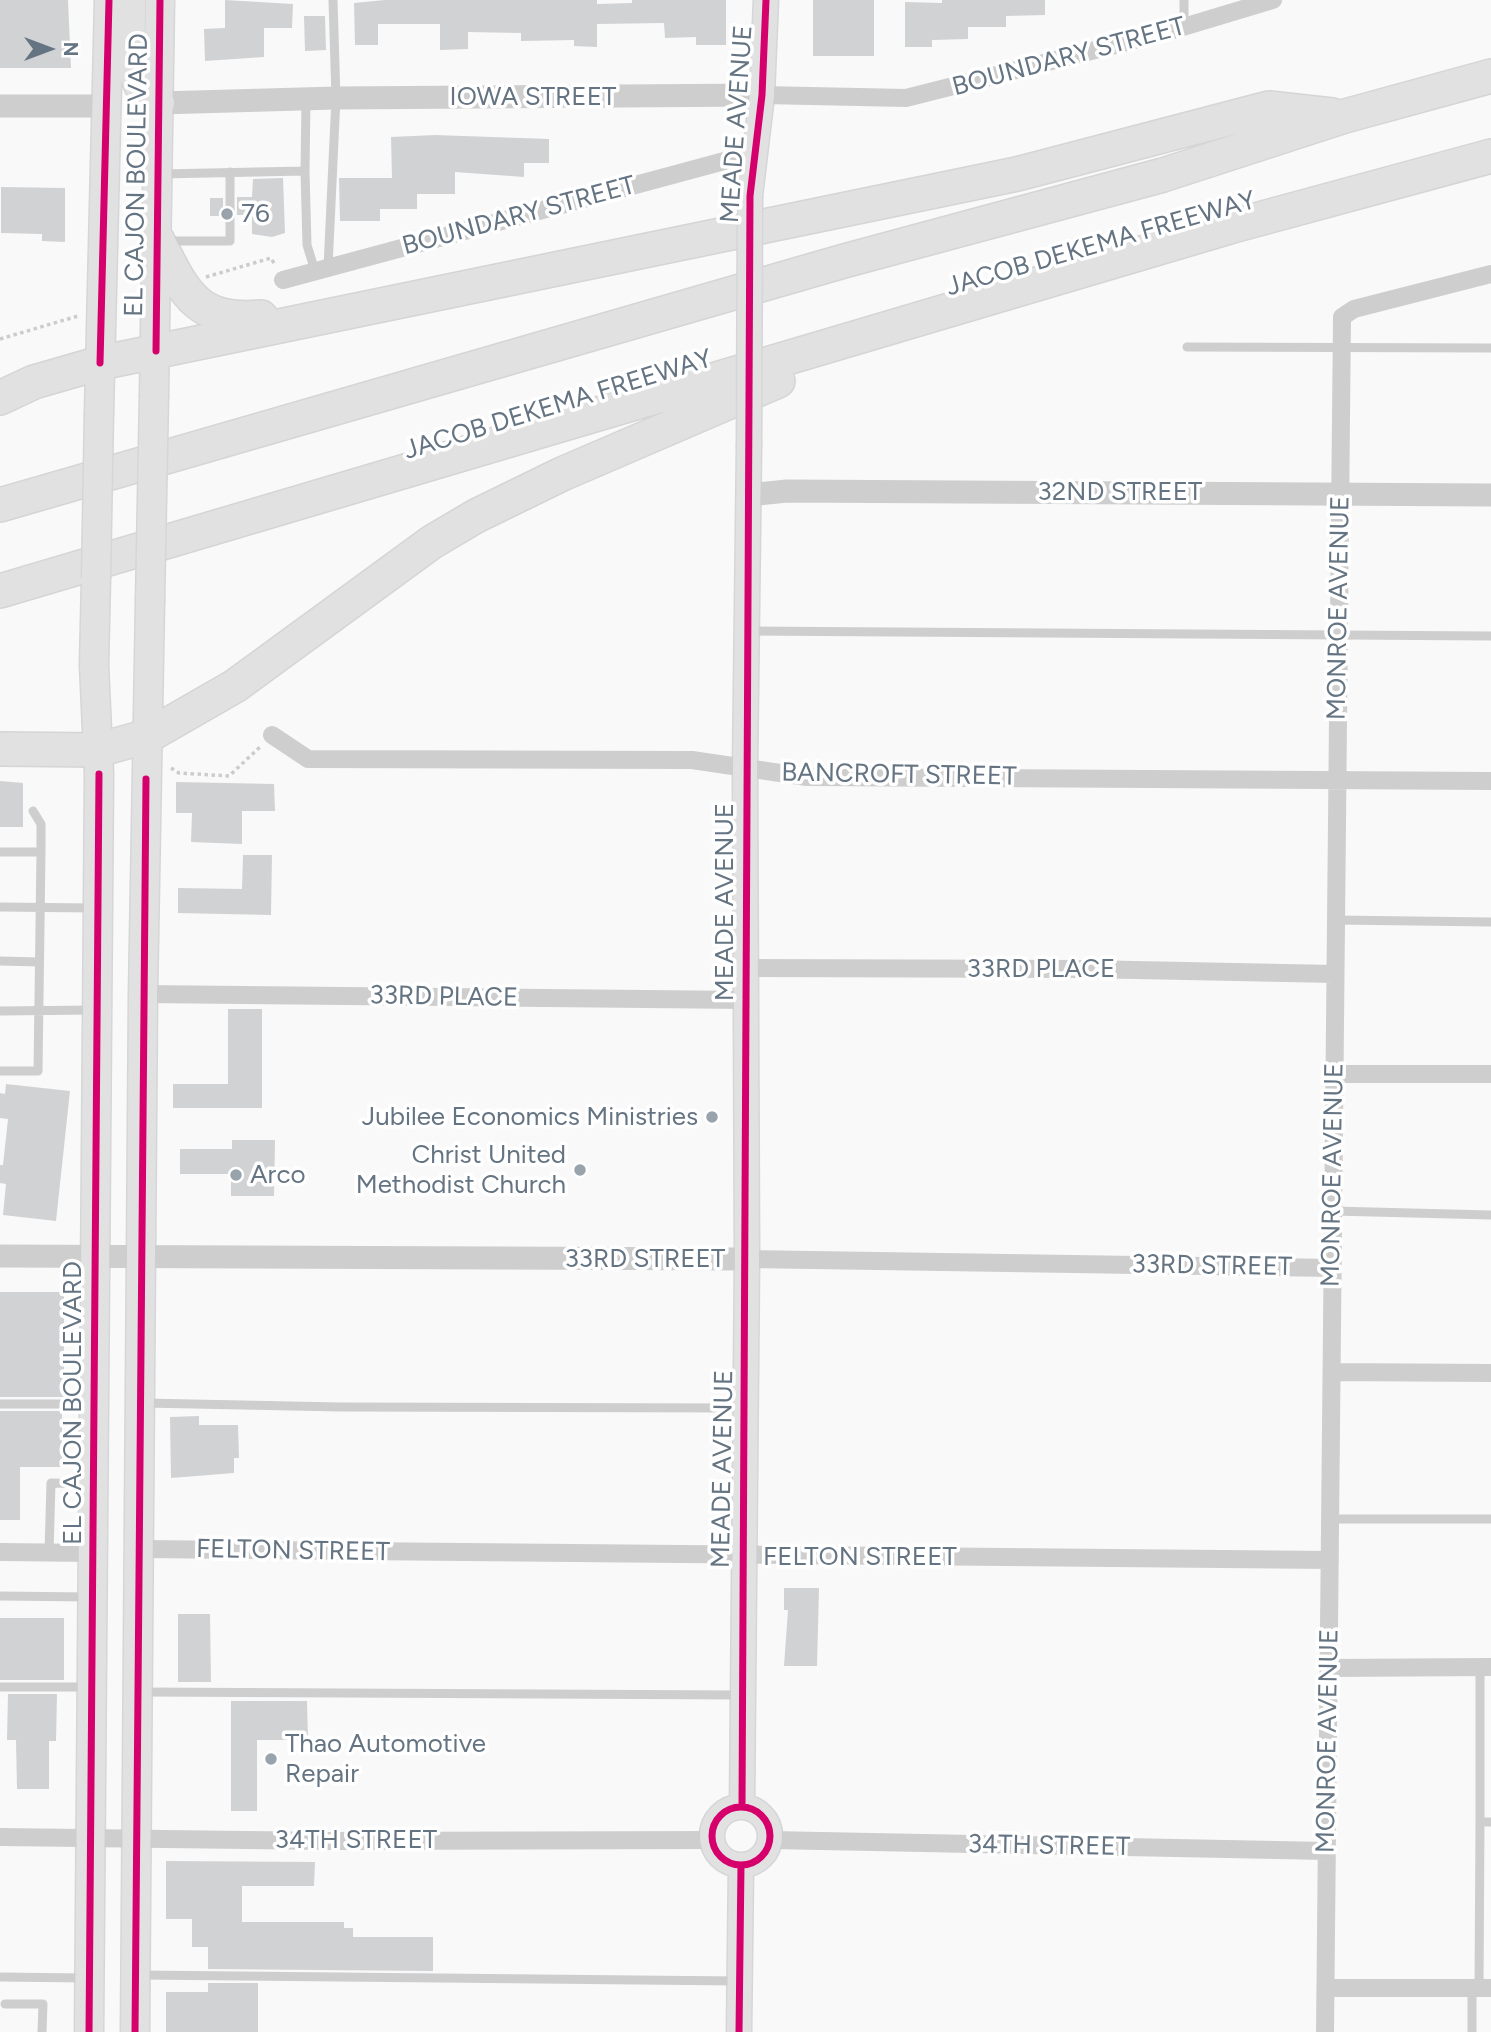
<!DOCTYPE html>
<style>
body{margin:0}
#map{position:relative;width:1491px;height:2032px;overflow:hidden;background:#f9f9f9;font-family:Figtree,sans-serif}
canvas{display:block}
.north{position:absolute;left:14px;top:14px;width:70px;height:70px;-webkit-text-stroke:5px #fff;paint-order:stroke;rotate:90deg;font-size:19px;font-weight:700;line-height:28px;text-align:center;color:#657482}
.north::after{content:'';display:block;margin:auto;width:24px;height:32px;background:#657482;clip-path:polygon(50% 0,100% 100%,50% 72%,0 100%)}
</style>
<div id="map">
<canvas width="1491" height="2032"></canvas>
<div class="north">N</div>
</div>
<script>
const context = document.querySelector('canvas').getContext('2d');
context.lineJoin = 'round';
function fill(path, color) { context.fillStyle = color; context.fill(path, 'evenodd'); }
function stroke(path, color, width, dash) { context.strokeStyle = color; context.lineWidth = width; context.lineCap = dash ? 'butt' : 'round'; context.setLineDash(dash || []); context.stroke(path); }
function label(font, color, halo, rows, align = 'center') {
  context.font = font + ' Figtree,sans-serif'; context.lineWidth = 7; context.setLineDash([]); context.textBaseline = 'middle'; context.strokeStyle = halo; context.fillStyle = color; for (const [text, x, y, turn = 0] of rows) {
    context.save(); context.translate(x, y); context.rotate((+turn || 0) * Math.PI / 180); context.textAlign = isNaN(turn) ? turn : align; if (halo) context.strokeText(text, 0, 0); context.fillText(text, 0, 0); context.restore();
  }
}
fill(new Path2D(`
 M0 0H68L71 68H0Z
 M225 0 293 4 292 28H264V57L205 61 204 29 225 28Z
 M385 0H597V4L632 3V0H726V45H696V37L665 38 664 23 597 24V47L574 46V40L521 41V33L468 32V49L440 50V24H378V45H355L354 3Z
 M813 0H874V56H813Z
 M942 0H1045V15L1006 16V27H968V39L932 40V47H905V2L942 3Z
 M304 16H325L326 50 305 51Z
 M435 135 549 139V163H524V177L455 172V194H417V209H380V221H340L339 178H392L391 137Z
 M283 178 285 233 272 237 252 234V215H237V197H252L253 179Z
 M1 187 65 188V242L42 241V234L1 233Z
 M210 198H223V216H210Z
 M0 781 23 783V827H0Z
 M176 782 274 784 275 811H242V844L191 842 192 813H176Z
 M243 855H272L271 915 178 913V888L242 889Z
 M228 1009H262V1108H173V1084H228Z
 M6 1084 70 1091 56 1221 3 1215 6 1184 0 1183V1165H3L8 1119 0 1118V1093L5 1094Z
 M232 1140H275L274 1196H231V1174H180V1149H232Z
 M0 1292H64V1397H0Z
 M0 1411H62V1467H20V1520H0Z
 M199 1416V1425H238L239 1458H234V1473L171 1478 170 1417Z
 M784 1588H819L817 1666H784L788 1610H784Z
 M178 1614H210L211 1682H178Z
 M0 1618H64V1680H0Z
 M8 1694H57L56 1741H49V1789H17L16 1740H7Z
 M231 1701H307L308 1740H257V1811H231Z
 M166 1861 315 1862 314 1886H242V1922H344V1928H353V1937H433V1971L208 1969V1947H192V1919H166Z
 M208 1983H258V2032H166V1992H208Z`), '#d1d2d4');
const secondary = new Path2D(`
 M750 196 762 95 766 0
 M742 1806 747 1259 745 767 749 447
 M712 1836a29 29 0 1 1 58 0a29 29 0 1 1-58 0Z
 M739 2032 741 1865`);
const primary = new Path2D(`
 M131 0C132 30 122 95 160 103
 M154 395 160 0
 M99 412 109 0
 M89 2032 99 774 94 665 96 578
 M135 2032 143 994 150 602`);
const motorway = new Path2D(`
 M158 241C184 292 196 323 261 317
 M0 398 34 382 100 363 1017 174 1269 108 1332 115
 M0 505 844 261 1163 175 1345 116 1491 76
 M0 591 1233 226 1491 156
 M0 749 98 750 148 736 235 686 432 542 476 516 562 474 778 381`);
stroke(secondary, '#d5d6d7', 27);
stroke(primary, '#d5d6d7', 31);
stroke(motorway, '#d5d5d6', 36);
stroke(new Path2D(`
 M206 277 271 258 275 265
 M0 339 78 316
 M171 768 179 773 229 776 261 746`), '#cbccce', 3.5, [3.5, 3.5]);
stroke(new Path2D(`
 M1184 0V27
 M305 171 307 245 315 271
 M160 174 305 171 306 100
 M168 241H230V172
 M328 267 336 98 333 0
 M1187 347 1491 348
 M747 631 1491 636
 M33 811 41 824V852
 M0 852H41L38 1071H0
 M0 907 93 908
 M1336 920 1491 922
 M0 961 39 962
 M0 1011 95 1010
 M1333 1211 1491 1215
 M144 1403 340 1407 742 1408
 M0 1404H89
 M1330 1519H1491
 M49 1552 51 1483 91 1484
 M0 1596 90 1597
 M1480 1667V1822H1491
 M0 1687H89
 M143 1692 741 1695
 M139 1975 738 1981
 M0 1977 85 1978
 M1479 1988 1480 1822
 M5 2004H43L42 2032
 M1472 2032V1988`), '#cececf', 9);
stroke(new Path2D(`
 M762 95 906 98 1170 31 1273 0
 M283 280 754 153
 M272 735 308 759 692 760 807 777 1491 781
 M746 968 1085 969 1335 974
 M143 994 746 1000
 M1334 1074H1491
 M747 1259 1333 1268
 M1332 1372 1491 1373
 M139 1549 1330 1560
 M0 1552 92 1553
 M1329 1668 1491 1667
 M0 1837 329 1841 712 1840
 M771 1840 1327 1851
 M1326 1988H1491
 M1325 2032 1342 317 1354 309 1491 274`), '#cececf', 18);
stroke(new Path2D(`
 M160 103 336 98 762 95
 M0 106H107
 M748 495 787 491 1491 495
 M0 1256 747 1259`), '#cececf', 23);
stroke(secondary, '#e1e1e2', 24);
stroke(primary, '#e1e1e2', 28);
stroke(motorway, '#e1e1e2', 33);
const secondaryBridge = new Path2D(`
 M749 447 750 196`);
const primaryBridge = new Path2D(`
 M96 578 99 412
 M150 602 154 395`);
stroke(secondaryBridge, '#d5d6d7', 27, []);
stroke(primaryBridge, '#d5d6d7', 31, []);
stroke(secondaryBridge, '#e1e1e2', 24);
stroke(primaryBridge, '#e1e1e2', 28);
stroke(new Path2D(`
 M156 351 160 0
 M100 363 109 0
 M742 1806 750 196 762 95 766 0
 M712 1836a29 29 0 1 1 58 0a29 29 0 1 1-58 0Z
 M89 2032 99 774
 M135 2032 146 779
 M739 2032 741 1865`), '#d6006c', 7);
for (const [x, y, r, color] of [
 [227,214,7,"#99a3ac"],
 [712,1117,7,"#99a3ac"],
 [580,1170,7,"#99a3ac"],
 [236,1175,7,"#99a3ac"],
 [271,1759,7,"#99a3ac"]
]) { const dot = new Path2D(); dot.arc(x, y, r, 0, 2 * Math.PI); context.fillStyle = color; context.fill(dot); stroke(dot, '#fff', 2.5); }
label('26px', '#657482', '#fff', [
 ["BOUNDARY STREET",1069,57,-15],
 ["IOWA STREET",533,97],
 ["MEADE AVENUE",737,124,-86],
 ["EL CAJON BOULEVARD",137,175,-89],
 ["BOUNDARY STREET",519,216,-15],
 ["JACOB DEKEMA FREEWAY",1101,244,-16],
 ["JACOB DEKEMA FREEWAY",558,405,-17],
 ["32ND STREET",1120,492],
 ["MONROE AVENUE",1339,608,-89],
 ["BANCROFT STREET",899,775,1],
 ["MEADE AVENUE",725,902,-90],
 ["33RD PLACE",1041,969],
 ["33RD PLACE",444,997,1],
 ["MONROE AVENUE",1333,1175,-89],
 ["33RD STREET",645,1259],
 ["33RD STREET",1212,1266,1],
 ["EL CAJON BOULEVARD",73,1403,-90],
 ["MEADE AVENUE",723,1469,-89],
 ["FELTON STREET",293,1551,1],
 ["FELTON STREET",860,1557],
 ["MONROE AVENUE",1328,1741,-89],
 ["34TH STREET",356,1840],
 ["34TH STREET",1049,1846,1]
]);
label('26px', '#657482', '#fff', [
 ["76",241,214],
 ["Jubilee Economics Ministries",698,1117,"right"],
 ["Christ United",566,1155,"right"],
 ["Methodist Church",566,1185,"right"],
 ["Arco",250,1175],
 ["Thao Automotive",285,1744],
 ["Repair",285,1774]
], 'left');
</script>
